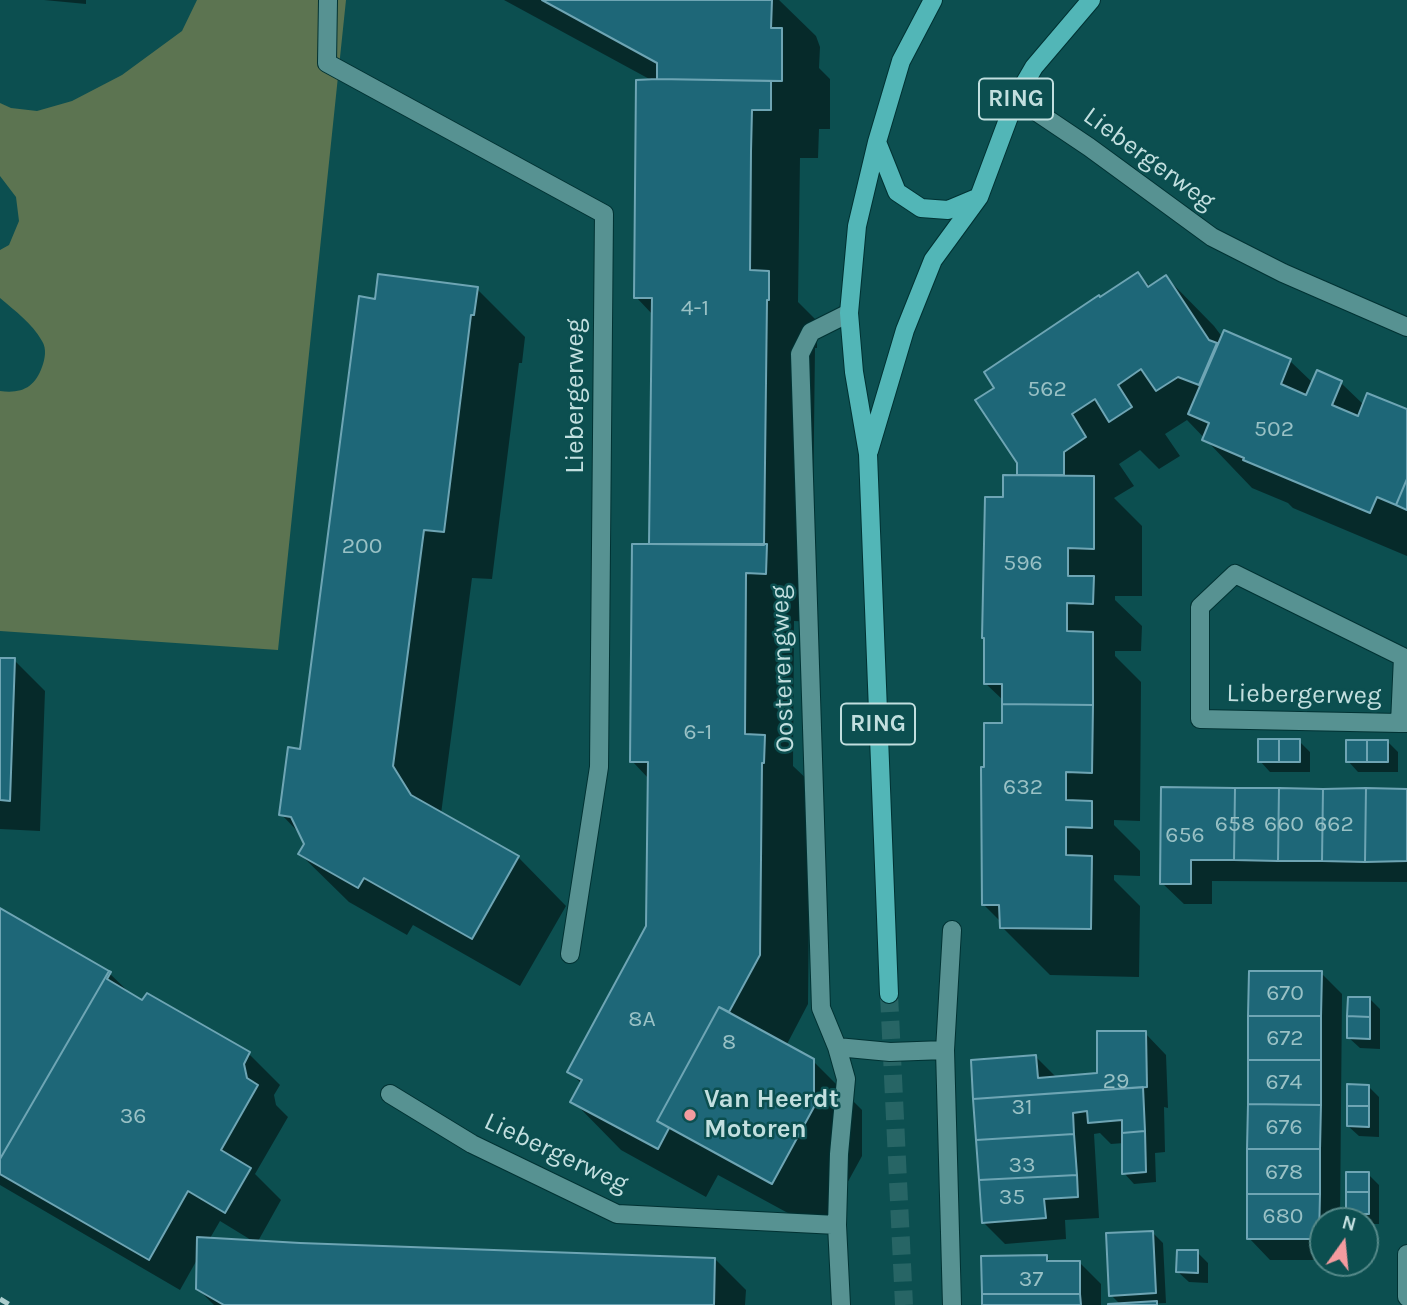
<!DOCTYPE html>
<style>
body{margin:0}
#map{position:relative;width:1407px;height:1305px;overflow:hidden;background:#0c4f50;font-family:Karla,sans-serif}
canvas{display:block}
.north{position:absolute;left:1309px;top:1207px;width:70px;height:70px;box-sizing:border-box;background:#0c4f50;border:2px solid #558989;border-radius:50%;rotate:15deg;font-size:19px;font-weight:700;line-height:28px;text-align:center;color:#c2dfdf}
.north::after{content:'';display:block;margin:auto;width:24px;height:32px;background:#f49b9f;clip-path:polygon(50% 0,100% 100%,50% 72%,0 100%)}
</style>
<div id="map">
<canvas width="1407" height="1305"></canvas>
<div class="north">N</div>
</div>
<script>
const context = document.querySelector('canvas').getContext('2d');
context.lineJoin = 'round';
function fill(path, color) { context.fillStyle = color; context.fill(path, 'evenodd'); }
function stroke(path, color, width, dash) { context.strokeStyle = color; context.lineWidth = width; context.lineCap = dash ? 'butt' : 'round'; context.setLineDash(dash || []); context.stroke(path); }
function label(font, color, halo, rows, align = 'center') {
  context.font = font + ' Karla,sans-serif'; context.lineWidth = 5; context.setLineDash([]); context.textBaseline = 'middle'; context.strokeStyle = halo; context.fillStyle = color; for (const [text, x, y, turn = 0] of rows) {
    context.save(); context.translate(x, y); context.rotate((+turn || 0) * Math.PI / 180); context.textAlign = isNaN(turn) ? turn : align; if (halo) context.strokeText(text, 0, 0); context.fillText(text, 0, 0); context.restore();
  }
}
fill(new Path2D(`
 M197 0H346L278 650 0 631V391C22 394 35 387 42 367 45 359 47 349 42 341 32 323 15 311 0 298V250L9 245 19 221 16 197 0 176V103L11 108 37 111 72 101 122 75 182 31Z`), '#5c7451');
fill(new Path2D(`
 M44 0H86V4Z
 M504 0H779L816 36 820 47 819 68 830 79V129H819L818 158H800L798 302 817 321V348H815L812 592 814 622 794 621 793 766 813 785 810 810 808 1004 786 1046 813 1061 862 1110V1156L821 1231 718 1175 706 1197 621 1150 573 1101 582 1084 569 1071 648 927 649 779 632 761 651 545 653 315 636 297 653 81Z
 M1138 274 1151 287 1166 277 1214 326 1223 338 1290 361 1313 383H1341L1364 405 1407 411V556L1293 508 1288 503 1252 488 1187 420 1165 434 1180 456 1159 469 1140 450 1119 464 1134 486 1114 498 1142 526V596H1115V600L1142 626 1141 651H1115V656L1141 682 1140 821 1114 820V825L1140 851V876L1114 875V880L1140 906 1139 977 1050 975 1002 927 1001 922 983 904 1003 725 1004 701 985 683 1005 499 1019 476V463L996 388Z
 M477 289 525 337 522 363H519L492 579 472 578 441 814 518 857 566 906 520 986 413 925 407 935 349 902 300 854 306 844 302 836 281 814 302 750 377 301Z
 M0 659 14 660 45 691 40 831 0 829Z
 M1299 741 1310 752V772H1270L1260 761Z
 M1387 741 1398 752V772H1358L1348 761Z
 M1163 789 1407 791V882L1212 881V904H1184L1162 883Z
 M0 910 108 972 134 997 143 1003 147 995 249 1054 280 1085 274 1095 276 1105 288 1117 255 1174 281 1200 257 1243 715 1259 746 1290 745 1305H214L197 1288 198 1258 180 1290 0 1185ZM220 1221 256 1243 209 1240Z
 M1321 973 1342 994 1340 1221H1323V1260H1270L1249 1238Z
 M1370 999 1380 1009V1049L1360 1048 1349 1038Z
 M1145 1033 1166 1055 1168 1108 1164 1107 1165 1152 1155 1153 1156 1182 1134 1184 1124 1173V1143L1111 1144 1100 1133 1094 1134 1099 1218 1065 1220 1066 1239 1005 1244 983 1222 1036 1057 1057 1078 1099 1075Z
 M1368 1086 1379 1097V1137L1359 1136 1348 1126Z
 M1368 1174 1379 1185V1224H1365V1221H1355L1348 1213Z
 M1152 1232 1163 1243 1166 1303 1118 1305H1121L1111 1295Z
 M1197 1252 1208 1263V1283L1189 1282 1178 1272Z
 M1046 1256 1052 1263 1079 1262 1101 1284V1305H984Z`), '#0007');
const building = new Path2D(`
 M542 0H772L771 28H782V81L657 79V63Z
 M657 79 771 81V110H752L751 151 750 270 769 271V300H767L764 545 649 544 652 298H634L636 80Z
 M1138 272 1148 287 1166 275 1209 340 1217 343 1199 385 1178 377 1156 391 1141 369 1118 385 1132 407 1109 422 1095 399 1072 414 1086 437 1064 452V475H1017V463L975 400 994 388 984 372 1099 295 1100 297Z
 M378 274 478 287 474 315H471L444 532 424 530 393 766 411 795 519 856 472 939 364 878 358 888 298 854 304 844 291 817 279 815 288 747 300 749 359 296 375 299Z
 M1224 330 1291 359 1281 384 1306 395 1317 370 1342 381 1332 405 1358 416 1367 393 1407 409V479L1396 505 1377 497 1370 513 1243 460 1244 458 1202 440 1209 423 1188 414Z
 M1003 475 1094 476V549L1068 548V576H1094L1093 604 1067 603V631L1093 632V705L1002 704V684H984V638H982L985 497H1003Z
 M1407 479V510L1396 505Z
 M632 544H767L766 574 746 573 745 734 765 735 764 763H762L760 955 729 1012 719 1007 657 1121 669 1128 658 1149 570 1102 582 1080 567 1072 646 926 648 762H630Z
 M0 658H15L10 801 0 800Z
 M1002 704 1093 705 1092 773 1066 772V800L1092 801V828L1066 827V855L1092 856 1091 929 1000 928 999 905H982L981 767H984V723H1002Z
 M1258 739H1279V762H1258Z
 M1279 739H1300V762H1279Z
 M1346 740H1367V762H1346Z
 M1367 740H1388V762H1367Z
 M1161 787 1235 788 1234 860H1191V884H1160Z
 M1235 788H1279L1278 861 1234 860Z
 M1279 788 1323 789 1322 861H1278Z
 M1366 788 1365 862 1322 861 1323 789Z
 M1366 788 1407 789V861L1365 862Z
 M0 908 109 971 0 1159Z
 M109 971 111 972 107 979 142 1000 147 993 250 1052 244 1064 247 1078 258 1085 221 1150 251 1168 225 1213 188 1191 149 1260 0 1174V1159Z
 M1249 971H1322L1321 1016H1248Z
 M1348 997H1370V1017L1347 1016Z
 M719 1007 814 1059V1107L772 1184 657 1121Z
 M1248 1016H1321V1060H1248Z
 M1347 1016 1370 1017V1039L1347 1038Z
 M1097 1031H1146L1147 1087 973 1099 971 1060 1036 1055 1038 1078 1097 1073Z
 M1248 1060H1321V1105L1248 1104Z
 M1347 1084 1369 1085V1106H1347Z
 M1143 1087 1145 1131 1122 1133V1120L1088 1123 1087 1111 1073 1113 1074 1134 976 1140 973 1099Z
 M1248 1104 1321 1105 1320 1149H1247Z
 M1347 1106H1369V1127L1347 1126Z
 M1145 1131 1146 1172 1122 1174V1133Z
 M1074 1134 1077 1175 979 1180 976 1140Z
 M1247 1149H1320V1194H1247Z
 M1346 1172H1369V1192H1346Z
 M1077 1175 1078 1197 1044 1199 1046 1218 982 1223 979 1180Z
 M1346 1192H1369V1214H1346Z
 M1247 1194H1320L1319 1239H1247Z
 M1153 1231 1156 1293 1109 1296 1106 1233Z
 M197 1237 300 1243 715 1258 714 1305H224L196 1289Z
 M1177 1250H1198V1273L1176 1272Z
 M1047 1255V1261H1080V1294H982L981 1256Z
 M982 1294H1080L1081 1305H982Z
 M1157 1301V1305H1108V1304Z`);
fill(building, '#1e6778');
stroke(building, '#6ea5b4', 2);
stroke(new Path2D(`
 M889 994 904 1305`), '#276565', 18, [18, 9]);
const street = new Path2D(`
 M328 0 327 63 604 214 599 767 570 954
 M1016 98 1089 147 1212 237 1283 273 1407 327
 M1400 723 1403 657 1235 574 1200 607V719L1400 723H1407
 M952 930 945 1050 952 1305
 M837 1047 890 1052 945 1050
 M390 1094 472 1144 617 1214 837 1225
 M1407 1254V1297
 M841 1305 837 1225 839 1154 846 1079 837 1047 821 1008 800 354 811 332 849 313`);
const primary = new Path2D(`
 M877 142 897 192 921 208 948 210 979 197
 M869 451 905 330 933 260 979 197 1016 98 1034 67 1091 0
 M889 994 868 454 854 372 849 313 857 226 877 142 901 61 933 0`);
stroke(street, '#003233', 20);
stroke(primary, '#003233', 20);
stroke(street, '#579292', 18);
stroke(primary, '#52b6b7', 18);
stroke(new Path2D(`
 M0 1299 10 1305`), '#abcdcd', 5, [10, 5]);
for (const [x, y, r, color] of [
 [690,1115,7,"#f49b9f"]
]) { const dot = new Path2D(); dot.arc(x, y, r, 0, 2 * Math.PI); context.fillStyle = color; context.fill(dot); stroke(dot, '#0c4f50', 2.5); }
label('23px', '#99c1c5', null, [
 ["4-1",695,308],
 ["562",1047,389],
 ["502",1274,429],
 ["200",362,546],
 ["596",1023,563],
 ["6-1",698,732],
 ["632",1023,787],
 ["658",1235,824],
 ["660",1284,824],
 ["662",1334,824],
 ["656",1185,835],
 ["670",1285,993],
 ["8A",642,1019],
 ["672",1285,1038],
 ["8",729,1042],
 ["29",1116,1081],
 ["674",1284,1082],
 ["31",1022,1107],
 ["36",133,1116],
 ["676",1284,1127],
 ["33",1022,1165],
 ["678",1284,1172],
 ["35",1012,1197],
 ["680",1283,1216],
 ["37",1031,1279]
]);
for (const [x, y, w] of [
 [1016,99,74],
 [878,724,74]
]) { const box = new Path2D(); box.roundRect(x - w / 2, y - 20.5, w, 41, 5); context.fillStyle = '#0c4f50'; context.fill(box); stroke(box, '#c2dfdf', 2); }
label('bold 24px', '#c2dfdf', null, [
 ["RING",1016,99],
 ["RING",878,724]
]);
label('26px', '#c2dfdf', '#0c4f50', [
 ["Liebergerweg",1149,159,36],
 ["Liebergerweg",576,396,-90],
 ["Oosterengweg",783,669,-92],
 ["Liebergerweg",1304,695,1],
 ["Liebergerweg",556,1153,25]
]);
label('bold 26px', '#c2dfdf', '#0c4f50', [
 ["Van Heerdt",704,1100],
 ["Motoren",704,1130]
], 'left');
</script>
